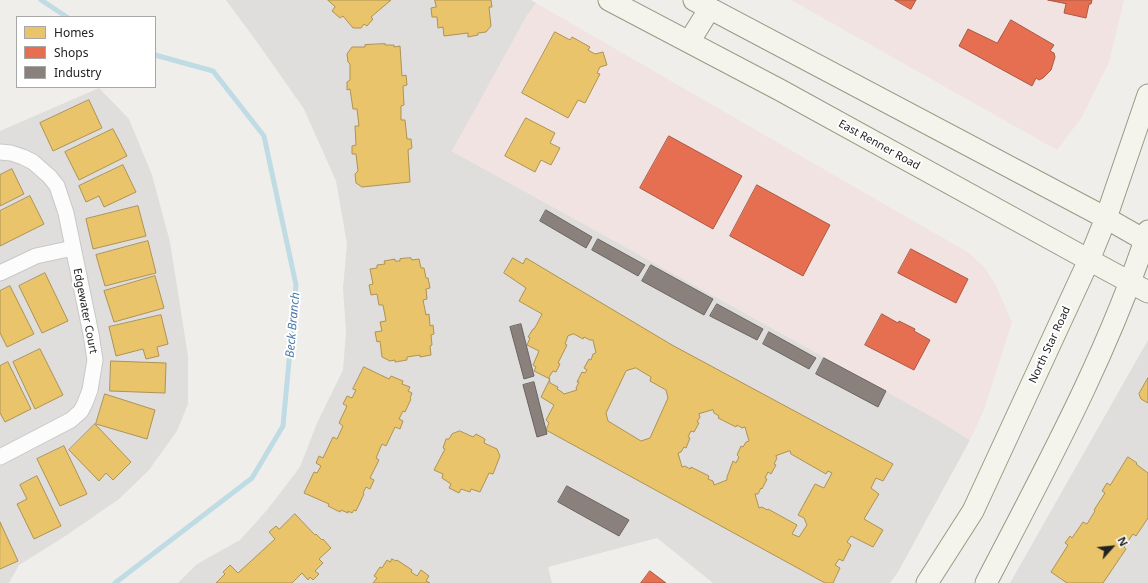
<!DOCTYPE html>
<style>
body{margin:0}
#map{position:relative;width:1148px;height:583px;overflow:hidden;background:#f0eeeb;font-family:"Noto Sans",sans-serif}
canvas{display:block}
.legend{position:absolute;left:16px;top:16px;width:140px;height:72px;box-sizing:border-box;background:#fff;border:1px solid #a7a7a7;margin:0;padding:5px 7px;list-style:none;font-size:12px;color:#222}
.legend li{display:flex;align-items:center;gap:8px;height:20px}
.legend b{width:20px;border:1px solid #a7a7a7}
.north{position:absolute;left:1092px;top:527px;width:40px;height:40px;-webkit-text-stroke:3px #fff;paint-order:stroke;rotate:63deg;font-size:11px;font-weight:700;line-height:16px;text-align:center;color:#222}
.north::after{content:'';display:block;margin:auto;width:14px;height:18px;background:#222;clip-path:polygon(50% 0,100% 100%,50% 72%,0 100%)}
</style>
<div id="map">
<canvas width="1148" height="583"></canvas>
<ul class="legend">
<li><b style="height:11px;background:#e9c46a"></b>Homes</li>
<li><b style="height:11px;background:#e76f51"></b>Shops</li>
<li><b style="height:11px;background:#8a817c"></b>Industry</li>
</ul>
<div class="north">N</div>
</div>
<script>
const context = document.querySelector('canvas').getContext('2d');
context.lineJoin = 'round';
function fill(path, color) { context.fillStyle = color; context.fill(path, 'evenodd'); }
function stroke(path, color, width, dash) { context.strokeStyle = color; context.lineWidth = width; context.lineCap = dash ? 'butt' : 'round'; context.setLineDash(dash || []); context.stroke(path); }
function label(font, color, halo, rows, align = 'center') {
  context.font = font + ' "Noto Sans",sans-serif'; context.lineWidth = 4; context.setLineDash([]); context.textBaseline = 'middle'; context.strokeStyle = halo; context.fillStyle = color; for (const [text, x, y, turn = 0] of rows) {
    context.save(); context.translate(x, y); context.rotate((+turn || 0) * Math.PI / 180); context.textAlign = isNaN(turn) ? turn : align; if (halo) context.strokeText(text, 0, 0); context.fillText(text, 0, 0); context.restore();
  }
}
fill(new Path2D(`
 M226 0H531L536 3 452 151 938 420 970 440 898 572 890 583H713L657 538 548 567 552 583H178L197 564 240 540 267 510 300 467 317 423 343 370 346 332 343 288 347 244 336 181 304 109 257 42Z
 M99 88 129 119 152 175 170 242 188 356V404L177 431 149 470 119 499 67 535 19 565 9 583H0V131Z
 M1148 340V583H1010Z`), '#dfdedc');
fill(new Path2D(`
 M791 0H1124L1109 62 1082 117 1057 150Z
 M536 3 969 253 985 268 995 284 1012 322 984 410 970 440 938 420 452 151 527 15Z`), '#f1e3e1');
const homes = new Path2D(`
 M328 0H391L371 17 373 19 367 26 364 24 361 28H353L343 16 340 18 332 11 335 7Z
 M435 0H491L492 7H489L491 26 486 32 478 33V35L468 37V33L444 36 443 27 438 28 437 17H432L431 8 436 7Z
 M555 32 570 40 572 37 590 47 588 50 595 54 603 52 607 65 600 67 597 73 600 74 585 103 578 100 568 118 522 93Z
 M385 44V45H394V47L400 46 402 76 406 75 407 85 403 86 404 105 401 106V120H405L407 139H411L412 148 408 150 410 182 362 187 356 183 355 174 358 171 356 154H352V146L356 145 355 126H359L357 109H353L350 89 347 90V82L350 80V64L348 62 347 54 352 47H365V45Z
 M89 100 102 128 53 151 40 123Z
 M526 118 555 133 550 143 560 148 551 165 541 160 535 172 505 156Z
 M113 129 127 156 79 180 65 152Z
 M123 165 136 192 104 207 99 196 86 202 79 186Z
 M12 169 24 194 0 206V175Z
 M30 196 44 224 0 246V211Z
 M138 206 146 236 93 249 86 219Z
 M148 241 156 273 105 286 96 255Z
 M411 258 412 260 419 259 421 268H424L426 278H428L430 288 426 289 427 299 423 300 426 315 429 314 430 326 433 325 434 334 431 335 432 345 430 346 431 355 420 357V355L407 357V360L395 362V360L390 361 382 357 380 341 377 342 375 332 382 331 380 322 386 321 383 305H379L377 294 371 295 369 285 373 284 370 269 377 268V265L385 264 384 261 395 259V261H400V259Z
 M513 258 523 264 526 258 672 345 893 464 883 481 876 478 871 488 879 494 864 519 883 530 873 547 851 536 847 542 851 545 843 561 839 559 835 565 840 568 833 583H825L546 430 549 423 546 420 554 405 541 397 550 379 534 371 536 367 533 365 539 351 527 345 530 338 528 337 533 329H534L537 324 542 314 519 301 526 288 504 273ZM574 334 583 339 584 337 590 340H593L596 353 593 354 591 360 589 359 584 368 587 370 585 373 582 372 577 382H579L576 388 577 390 564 394 562 392 557 389 558 387 550 383 549 377 553 371 556 372 560 364 558 363 567 345 565 344 568 336ZM636 368 651 377 650 381 666 390 668 398 650 438 641 441 608 421 606 413 626 371ZM713 410 714 413 719 416 718 418 736 427 737 425 742 428 745 427 749 441 746 442 743 447 741 446 737 455 739 457 736 463 733 461 727 477V480L714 485 713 481 708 479 709 476 691 467 690 469 685 466 682 467 678 453 681 452 684 447 686 448 690 438 688 437 691 431 694 432 699 423 697 422 700 417 699 414ZM790 451 791 454 826 474 828 471 832 473 824 488 815 484 798 515 804 518 807 525 799 537 792 534 797 525 768 509 767 510 762 507 759 508 755 494H758L761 488 762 489 767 479 765 478 768 472 771 474 776 465 774 464 777 458 776 456Z
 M45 273 68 321 42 333 19 286Z
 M155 276 164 308 114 322 104 291Z
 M10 286 34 334 7 347 0 333V291Z
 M161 315 168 344 157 347 159 356 146 359 143 349 116 356 109 327Z
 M40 349 63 395 35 409 13 362Z
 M111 361 166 363 165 393 110 391Z
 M8 362 31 409 5 422 0 413V366Z
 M364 367 389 379 391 376 403 381 402 384 410 387 408 391 412 393 410 398 411 399 405 412 403 411 399 419 403 421 400 429 395 427 386 446 382 444 376 458 379 460 370 478 374 480 370 489 366 487 363 493 364 494 356 511 354 510 352 513 348 511V513L341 510 340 512 328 506 329 504 304 493 314 472 317 473 321 466 316 463 319 456 323 458 333 437 337 439 343 426 339 423 347 406 343 404 347 396 352 398 356 390 353 389Z
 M1148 378V403L1141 399 1139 394Z
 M105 394 155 410 147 439 96 424Z
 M95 424 131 462 113 480 106 473 99 481 69 450Z
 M460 431 473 437 476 434 485 439 484 443 497 449 500 456 493 474 489 473 480 492 471 489 470 492 461 489 459 493 449 488 451 484 442 478 443 474 434 470 445 449 443 448 446 439H449L452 434Z
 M64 446 87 494 60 506 37 459Z
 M1128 457 1137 463 1136 464 1148 473V518L1136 536 1133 534 1124 547 1126 549 1103 583H1067L1051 572 1068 545 1065 543 1070 536 1072 538 1083 522 1087 524 1095 511 1094 510 1105 493 1102 491 1107 483 1110 485Z
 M37 476 61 526 34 539 17 504 27 499 20 485Z
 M295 514 315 535 316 534 322 540 323 539 331 548 319 559 323 563 315 571 319 574 313 580 310 577 308 580 302 573 292 583H216L225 574 223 572 230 565 238 573 275 539 269 532 276 526 279 529Z
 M0 522 18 561 0 569Z
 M392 559 396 561 397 560 412 570 411 572 417 576 421 570 429 576 426 581 430 583H373L377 578 374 576 380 567 382 568 387 560 390 562Z`);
fill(homes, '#e9c46a');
stroke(homes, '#ad9354', 1);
const shops = new Path2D(`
 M895 0H916L911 9Z
 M1048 0H1092L1091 4H1089L1086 18 1064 13 1066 4Z
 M1011 20 1054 45 1050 51 1054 53 1055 57 1051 70 1043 78 1039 80 1036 78 1032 86 959 46 968 29 997 43Z
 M669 136 742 176 713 229 640 188Z
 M757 185 830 225 803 276 730 236Z
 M911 249 968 279 956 303 898 273Z
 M882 314 898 323 899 321 915 329 914 331 930 340 914 370 865 345Z
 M650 571 666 583H641Z`);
fill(shops, '#e76f51');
stroke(shops, '#ac5843', 1);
const industry = new Path2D(`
 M546 210 592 237 586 248 540 221Z
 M598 239 645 265 638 276 592 250Z
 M651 265 713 299 704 315 642 281Z
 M717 304 763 329 757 340 710 316Z
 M521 324 534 376 524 379 510 327Z
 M769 332 816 358 809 369 763 344Z
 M824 358 886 391 878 407 816 374Z
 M534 382 547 434 537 437 523 385Z
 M567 486 629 520 619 536 558 502Z`);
fill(industry, '#8a817c');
stroke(industry, '#6b6461', 1);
stroke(new Path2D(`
 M41 0 67 17
 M115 583 252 478 283 426 296 285 264 136 213 71 155 55`), '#bfdbe3', 5);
const street = new Path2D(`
 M0 152 11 153 23 157 33 162 50 177 57 186 66 213 91 334 95 360 90 390 85 403 81 411 71 420 0 457
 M0 273 36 256 73 248`);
const secondary = new Path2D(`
 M609 0 780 90 1089 260 1148 292
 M694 0 1106 218 1148 242
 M689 42 710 8
 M927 583 973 511 1089 260 1106 218 1148 95
 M986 583C1045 469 1108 354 1148 231`);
stroke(street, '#c9c8c7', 17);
stroke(secondary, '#999a82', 23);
stroke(street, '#fdfcfc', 15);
stroke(secondary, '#f4f4ed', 21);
label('11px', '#222', '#fff', [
 ["East Renner Road",879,145,29],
 ["Edgewater Court",85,311,79],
 ["North Star Road",1050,345,-65]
]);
label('italic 12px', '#4a7aab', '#fff', [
 ["Beck Branch",293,325,-85]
]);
</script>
